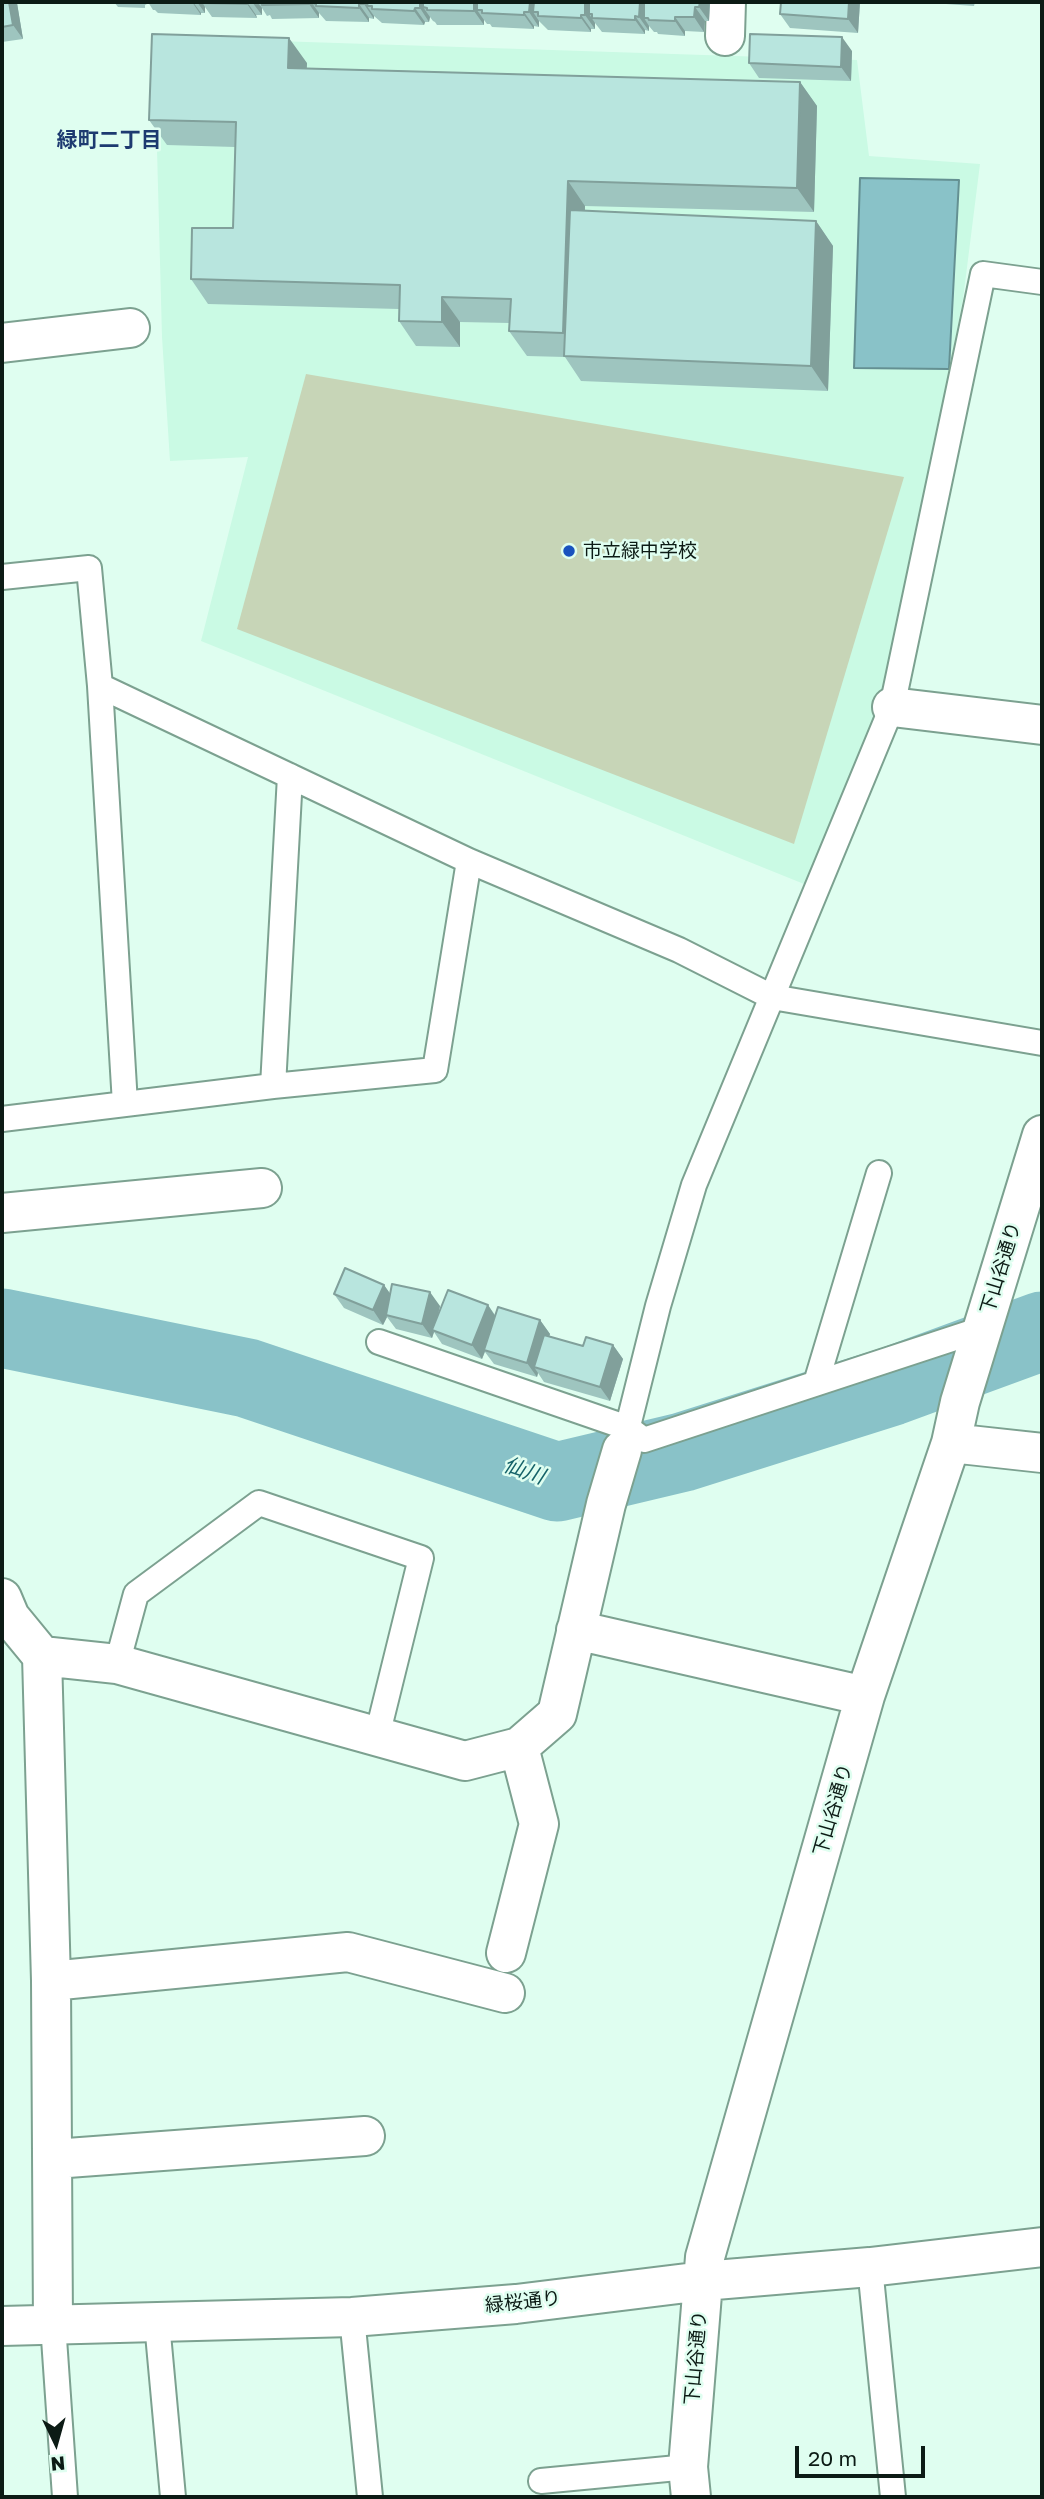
<!DOCTYPE html>
<meta charset="utf-8">
<style>
body{margin:0}
#map{position:relative;width:1044px;height:2499px;overflow:hidden;background:#dffef0;font-family:"Golos Text",sans-serif}
canvas{display:block}
.frame{position:absolute;inset:0;border:4px solid #0c1b15;pointer-events:none}
.north{position:absolute;left:21px;top:2408px;width:70px;height:70px;-webkit-text-stroke:5px #dffef0;paint-order:stroke;rotate:175deg;font-size:19px;font-weight:700;line-height:28px;text-align:center;color:#0c1b15}
.north::after{content:'';display:block;margin:auto;width:24px;height:32px;background:#0c1b15;clip-path:polygon(50% 0,100% 100%,50% 72%,0 100%)}
.scale{position:absolute;left:795px;top:2446px;width:130px;height:32px;box-sizing:border-box;border:4px solid #0c1b15;border-top:0;padding-left:9px;font-size:21px;line-height:24px;white-space:nowrap;color:#0c1b15;-webkit-text-stroke:5px #dffef0;paint-order:stroke}
</style>
<div id="map">
<canvas width="1044" height="2499"></canvas>
<div class="frame"></div>
<div class="north">N</div>
<div class="scale">20 m</div>
</div>
<script>
const context = document.querySelector('canvas').getContext('2d');
context.lineJoin = 'round';
function fill(path, color) { context.fillStyle = color; context.fill(path, 'evenodd'); }
function stroke(path, color, width, dash) { context.strokeStyle = color; context.lineWidth = width; context.lineCap = dash ? 'butt' : 'round'; context.setLineDash(dash || []); context.stroke(path); }
function label(font, color, halo, rows, align = 'center') {
  context.font = font + ' "Golos Text","Noto Sans JP",sans-serif'; context.lineWidth = 5; context.setLineDash([]); context.textBaseline = 'middle'; context.strokeStyle = halo; context.fillStyle = color; for (const [text, x, y, turn = 0] of rows) {
    context.save(); context.translate(x, y); context.rotate((+turn || 0) * Math.PI / 180); context.textAlign = isNaN(turn) ? turn : align; if (halo) context.strokeText(text, 0, 0); context.fillText(text, 0, 0); context.restore();
  }
}
fill(new Path2D(`
 M154 37 857 60 869 156 980 164 963 299 887 692 809 886 201 641 248 457 170 461 162 337Z`), '#cafae4');
fill(new Path2D(`
 M306 374 904 477 794 844 237 629Z`), '#c7d5b7');
const water = new Path2D(`
 M860 178 959 180 949 369 854 368Z`);
fill(water, '#89c2c8');
stroke(water, '#649092', 2);
stroke(new Path2D(`
 M2 1328 247 1378 557 1482 683 1452 892 1386 1042 1331`), '#89c2c8', 79);
const lane = new Path2D(`
 M2 577 89 568 100 686 125 1104
 M100 686 469 861 679 950 772 997 1042 1043
 M273 1086 290 776
 M2 1119 273 1086 435 1070 469 861
 M379 1342 628 1428 644 1440 982 1329
 M816 1383 879 1173
 M622 1450 658 1306 694 1185 892 707 983 274 1042 282
 M117 1664 136 1594 259 1503 421 1558 377 1736
 M870 2267 893 2497
 M352 2317 370 2497
 M157 2323 173 2497
 M53 2324 65 2497
 M541 2481 688 2467`);
const street = new Path2D(`
 M725 36 726 2
 M2 343 130 328
 M892 707 1042 725
 M2 1213 262 1188
 M951 1443 1042 1453
 M2 1598 10 1617 42 1656 51 1981 53 2324
 M576 1630 865 1696
 M42 1656 117 1664 465 1761 519 1747
 M506 1953 539 1824 519 1747 557 1714 606 1504 622 1450
 M51 1981 348 1952 505 1993
 M54 2159 365 2136
 M2 2326 352 2317 516 2304 703 2281 870 2267 1042 2247
 M691 2497 688 2467 705 2257 865 1696 951 1443 960 1402 1042 1135`);
stroke(lane, '#7ca190', 28);
stroke(street, '#7ca190', 42);
stroke(lane, '#fff', 24);
stroke(street, '#fff', 38);
fill(new Path2D(`
 M2 2H17V3L23 39 2 42Z
 M114 2H148L147 4 145 5V8L118 7Z
 M148 2H710L709 21H705L704 32 685 31V36L658 34 657 32H654L649 26V31L645 30V34L602 32 595 23V29H591V32L548 30 539 21V27L534 26V29L492 27 490 24H487L484 20V25H437L435 22 433 21 430 17 429 22H425L424 25 382 23 374 16V19L369 18V22L326 21 319 13V18L272 19 270 15 267 16 262 8V15H256L257 18 212 17 205 7V13H201V15L158 13 155 10H153Z
 M781 2H860L858 33 790 28 780 14Z
 M918 2H975L974 6Z
 M852 51 851 81 759 78 749 63Z
 M307 63 306 68 800 82 817 106 814 212 585 206V211L816 221 833 246 828 391 581 381 565 357 527 356 509 331 510 323 460 322V347L416 346 399 321V309L208 304 191 279 233 228 235 147 167 145 149 120Z
 M384 1285 390 1294 440 1306 437 1319 488 1305 495 1315 540 1320 550 1334 549 1336 583 1346 613 1345 623 1359 610 1401 544 1382 538 1373 537 1377 494 1364 485 1352 482 1359 442 1344 434 1332 432 1338 396 1329 387 1317 383 1325 344 1308 334 1294Z`), '#9ec5bf');
fill(new Path2D(`
 M9 2 17 3 23 39 13 25Z
 M192 2H193L201 13V15Z
 M197 2H202L205 7V13Z
 M247 2 256 15 257 18 247 4Z
 M252 2H257L262 8V15Z
 M309 2H319L316 4 312 3 319 13V18L309 4Z
 M364 2H375L372 6H367L374 16V19L364 4Z
 M420 2H430L427 8 423 7 430 17 429 22 420 8Z
 M474 2H485L477 10 484 20V25L474 11Z
 M530 2H540L533 12 539 21V27L529 12Z
 M585 2H596L592 14H589L595 23V29L585 15Z
 M640 2H650L648 18H644L649 26V31L639 17Z
 M700 2H710L709 21 699 7Z
 M849 2H860L858 33 848 19Z
 M359 4 369 18V22L359 8Z
 M695 7 705 21 704 32 694 17Z
 M415 8 425 22 424 25 414 11Z
 M524 12 534 26V29L524 15Z
 M581 15 591 29V32L581 18Z
 M635 16 645 30V34L635 20Z
 M675 17 685 31V36L675 21Z
 M842 37 852 51 851 81 841 67Z
 M289 38 307 63 306 93 288 68Z
 M800 82 817 106 814 212 797 188Z
 M568 181 585 206 580 357 563 333Z
 M816 221 833 246 828 391 811 366Z
 M442 297 460 322V347L442 322Z
 M384 1285 394 1299 386 1315 387 1317 383 1325 373 1310Z
 M430 1292 440 1306 434 1331 432 1330 434 1332 432 1338 422 1324Z
 M488 1305 497 1319 482 1359 472 1345Z
 M540 1320 550 1334 539 1369 534 1367 538 1373 537 1377 527 1363Z
 M613 1345 623 1359 610 1401 600 1387Z`), '#81a09b');
const building = new Path2D(`
 M2 2H9L13 25 2 27Z
 M202 2H247V4L202 3Z
 M262 2H309V4L262 5Z
 M312 2H364V4H359V8L316 6V4L312 3Z
 M368 2H420V8H415L414 11 372 9V6H367Z
 M423 2H474V11L427 10V8L423 7Z
 M477 2H530L529 12H524V15L482 13V10H477Z
 M534 2H585V15H581V18L538 16V12H533Z
 M589 2H640L639 17 635 16V20L592 18V14H589Z
 M644 2H700L699 7H695L694 17H675V21L649 20 648 18H644Z
 M781 2H849L848 19 780 14Z
 M152 34 289 38 288 68 800 82 797 188 568 181 563 333 509 331 511 299 442 297V322L399 321 400 285 191 279 192 228H233L236 122 149 120Z
 M750 34 842 37 841 67 749 63Z
 M570 210 816 221 811 366 564 356Z
 M345 1268 384 1285 373 1310 334 1294Z
 M392 1284 430 1292 422 1324 386 1315Z
 M448 1290 488 1305 472 1345 432 1330Z
 M498 1307 540 1320 527 1363 484 1350Z
 M544 1335 583 1346 586 1337 613 1345 600 1387 534 1367Z`);
fill(building, '#b8e5de');
stroke(building, '#81a09b', 2);
for (const [x, y, r, color] of [
 [569,551,7,"#1852be"]
]) { const dot = new Path2D(); dot.arc(x, y, r, 0, 2 * Math.PI); context.fillStyle = color; context.fill(dot); stroke(dot, '#dffef0', 2.5); }
label('19px', '#0c1b15', '#dffef0', [
 ["市立緑中学校",583,551]
], 'left');
label('19px', '#0c1b15', '#dffef0', [
 ["下山谷通り",1001,1268,-73],
 ["下山谷通り",833,1810,-74],
 ["緑桜通り",523,2302,-6],
 ["下山谷通り",696,2358,-85]
]);
label('bold 21px', '#1d3a70', '#dffef0', [
 ["緑町二丁目",109,140]
]);
label('italic 21px', '#156269', '#dffef0', [
 ["仙川",524,1471,19]
]);
</script>
